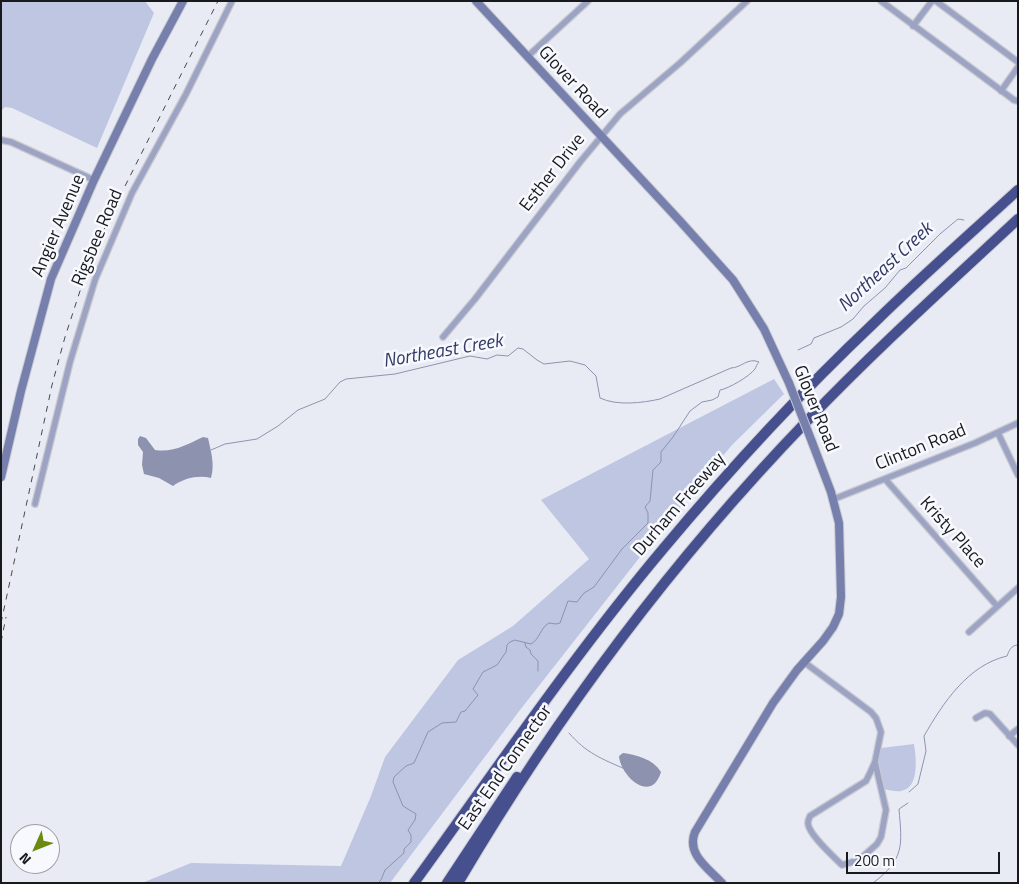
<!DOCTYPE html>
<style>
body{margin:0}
#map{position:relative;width:1019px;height:884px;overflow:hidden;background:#e9ebf4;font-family:"Titillium Web",sans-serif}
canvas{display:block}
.frame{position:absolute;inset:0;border:2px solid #18191c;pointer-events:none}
.north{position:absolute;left:10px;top:824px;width:50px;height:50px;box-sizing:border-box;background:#f7f9fe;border:1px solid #9e9fa4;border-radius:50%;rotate:226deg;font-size:14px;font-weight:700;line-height:20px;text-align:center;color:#18191c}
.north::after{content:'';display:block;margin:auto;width:18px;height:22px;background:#6b8b0e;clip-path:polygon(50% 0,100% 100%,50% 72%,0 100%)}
.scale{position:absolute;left:846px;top:852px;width:154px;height:22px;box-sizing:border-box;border:2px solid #18191c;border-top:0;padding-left:6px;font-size:15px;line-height:18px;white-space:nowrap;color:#18191c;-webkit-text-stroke:4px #f7f9fe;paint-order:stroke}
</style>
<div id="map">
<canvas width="1019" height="884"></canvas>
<div class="frame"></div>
<div class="north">N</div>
<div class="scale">200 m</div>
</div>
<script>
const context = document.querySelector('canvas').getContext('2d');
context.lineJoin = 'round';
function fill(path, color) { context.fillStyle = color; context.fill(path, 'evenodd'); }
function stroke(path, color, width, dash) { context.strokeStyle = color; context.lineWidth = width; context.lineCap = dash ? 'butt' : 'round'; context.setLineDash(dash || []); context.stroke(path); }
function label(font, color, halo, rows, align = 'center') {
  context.font = font + ' "Titillium Web",sans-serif'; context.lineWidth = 5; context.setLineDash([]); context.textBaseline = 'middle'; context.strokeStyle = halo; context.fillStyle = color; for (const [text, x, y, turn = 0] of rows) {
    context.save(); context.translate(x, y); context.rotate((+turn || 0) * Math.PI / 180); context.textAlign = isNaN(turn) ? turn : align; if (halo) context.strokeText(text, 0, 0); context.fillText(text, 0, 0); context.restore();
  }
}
fill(new Path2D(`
 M1 1H145L154 13 97 148 12 108 5 107 1 111Z
 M774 379 784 394 732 445 658 534 520 710 390 883H142L191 863 341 866 371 796 385 757 458 660 513 626 589 559 541 500Z
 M914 744C916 757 920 788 901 791 896 792 889 790 884 789L878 760 881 748Z`), '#bfc6e2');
fill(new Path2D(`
 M140 436 146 438 155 450C173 453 188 444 203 437L208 438C211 451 215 465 211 478 199 475 184 478 173 486L159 478 144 474 142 465 143 452 138 445V439Z
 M623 753C637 755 653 759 661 772 651 805 620 775 619 756Z`), '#8d93af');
stroke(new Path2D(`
 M798 350 811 344 814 338 841 327 853 319 864 306 885 288 900 270 906 268 940 234 958 219 964 220
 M211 450 225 444 257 439 278 426 298 410 325 399 340 382 346 379 395 374 470 356 487 359 497 355 508 356 518 348 523 349 537 360 544 364 570 361 585 365 596 376 600 398C617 406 642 403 660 399L731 368C741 368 748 357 759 362 757 364 756 367 755 369 750 376 728 389 720 390L718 397 712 400 702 402 690 411 673 437 661 452V462L653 470 650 501 645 507 648 513V523L622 549 594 587 584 593 577 602 568 601 560 623 556 624 549 623C540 628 540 639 531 644L515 640 510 642 507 645 506 652 497 665 483 672 473 689 478 695 465 711 461 712 456 722 442 723 428 732 414 763 406 766 394 777 393 782 403 806 416 814 415 820 408 830 411 835V842L404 849V853L385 870 381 880 378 883
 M525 643 526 647 530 650 531 654 538 661V671
 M569 733C586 753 602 759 625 769
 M909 792 918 784 926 751 924 736C943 703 968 665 1007 656 1009 651 1011 645 1018 645
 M373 883H375
 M873 883C905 859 902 845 899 809L908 803`), '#8d93af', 1);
const street = new Path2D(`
 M881 1 1014 100 1018 101
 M936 1 1018 62
 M913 26 932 1
 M527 57 588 1
 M1001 91 1018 67
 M1 140 11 142 94 180
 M443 337 475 299 580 162 620 114 680 63 747 1
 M998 433 1018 475
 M885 479 997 606
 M834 499 975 443 1018 423
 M35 504 70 362 95 280 132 193 186 94 232 1
 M969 632 1018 588
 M804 662 871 712 876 718 881 732 875 762 870 773 866 781 810 816C809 819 808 820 808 823 808 834 834 857 842 865L859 860 877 844 881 837 886 810 875 762
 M976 718 985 713 990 714 1018 745
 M1009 736 1018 729`);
const secondary = new Path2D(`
 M476 1 680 221 733 280 764 329 789 383
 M1 477 21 391 51 279 94 180 152 59 183 1
 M722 883C708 868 686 854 695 832L773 703 797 670 823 641 833 627 839 614 841 597 839 523 831 492 812 442`);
const highway = new Path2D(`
 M414 883C496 770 574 655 663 549 729 470 800 393 875 322 921 277 970 234 1018 190
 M447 883 517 777
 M458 883C555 718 673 560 806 422 874 351 946 286 1018 219`);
stroke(street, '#c8c9d1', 8);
stroke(secondary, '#c8c9d1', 10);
stroke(highway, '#c8c9d1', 12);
stroke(street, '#9da4c3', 5.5);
stroke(secondary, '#7780ad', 8);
stroke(highway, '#47508f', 10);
stroke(new Path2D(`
 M1 623 52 385 65 337 80 291 94 252 111 214 218 1
 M1 642 6 617`), '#47484c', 1, [6, 6]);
const secondaryBridge = new Path2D(`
 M789 383 812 442`);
stroke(secondaryBridge, '#c8c9d1', 10, []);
stroke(secondaryBridge, '#7780ad', 8);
label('18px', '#18191c', '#f7f9fe', [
 ["Glover Road",572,83,47],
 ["Esther Drive",553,173,-52],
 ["Angier Avenue",59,226,-67],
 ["Rigsbee Road",98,238,-67],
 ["Glover Road",815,409,68],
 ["Clinton Road",921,448,-22],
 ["Durham Freeway",680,505,-49],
 ["Kristy Place",952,533,48],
 ["East End Connector",506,768,-55]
]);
label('italic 19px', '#333a63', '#f7f9fe', [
 ["Northeast Creek",886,268,-43],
 ["Northeast Creek",443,352,-10]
]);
</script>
